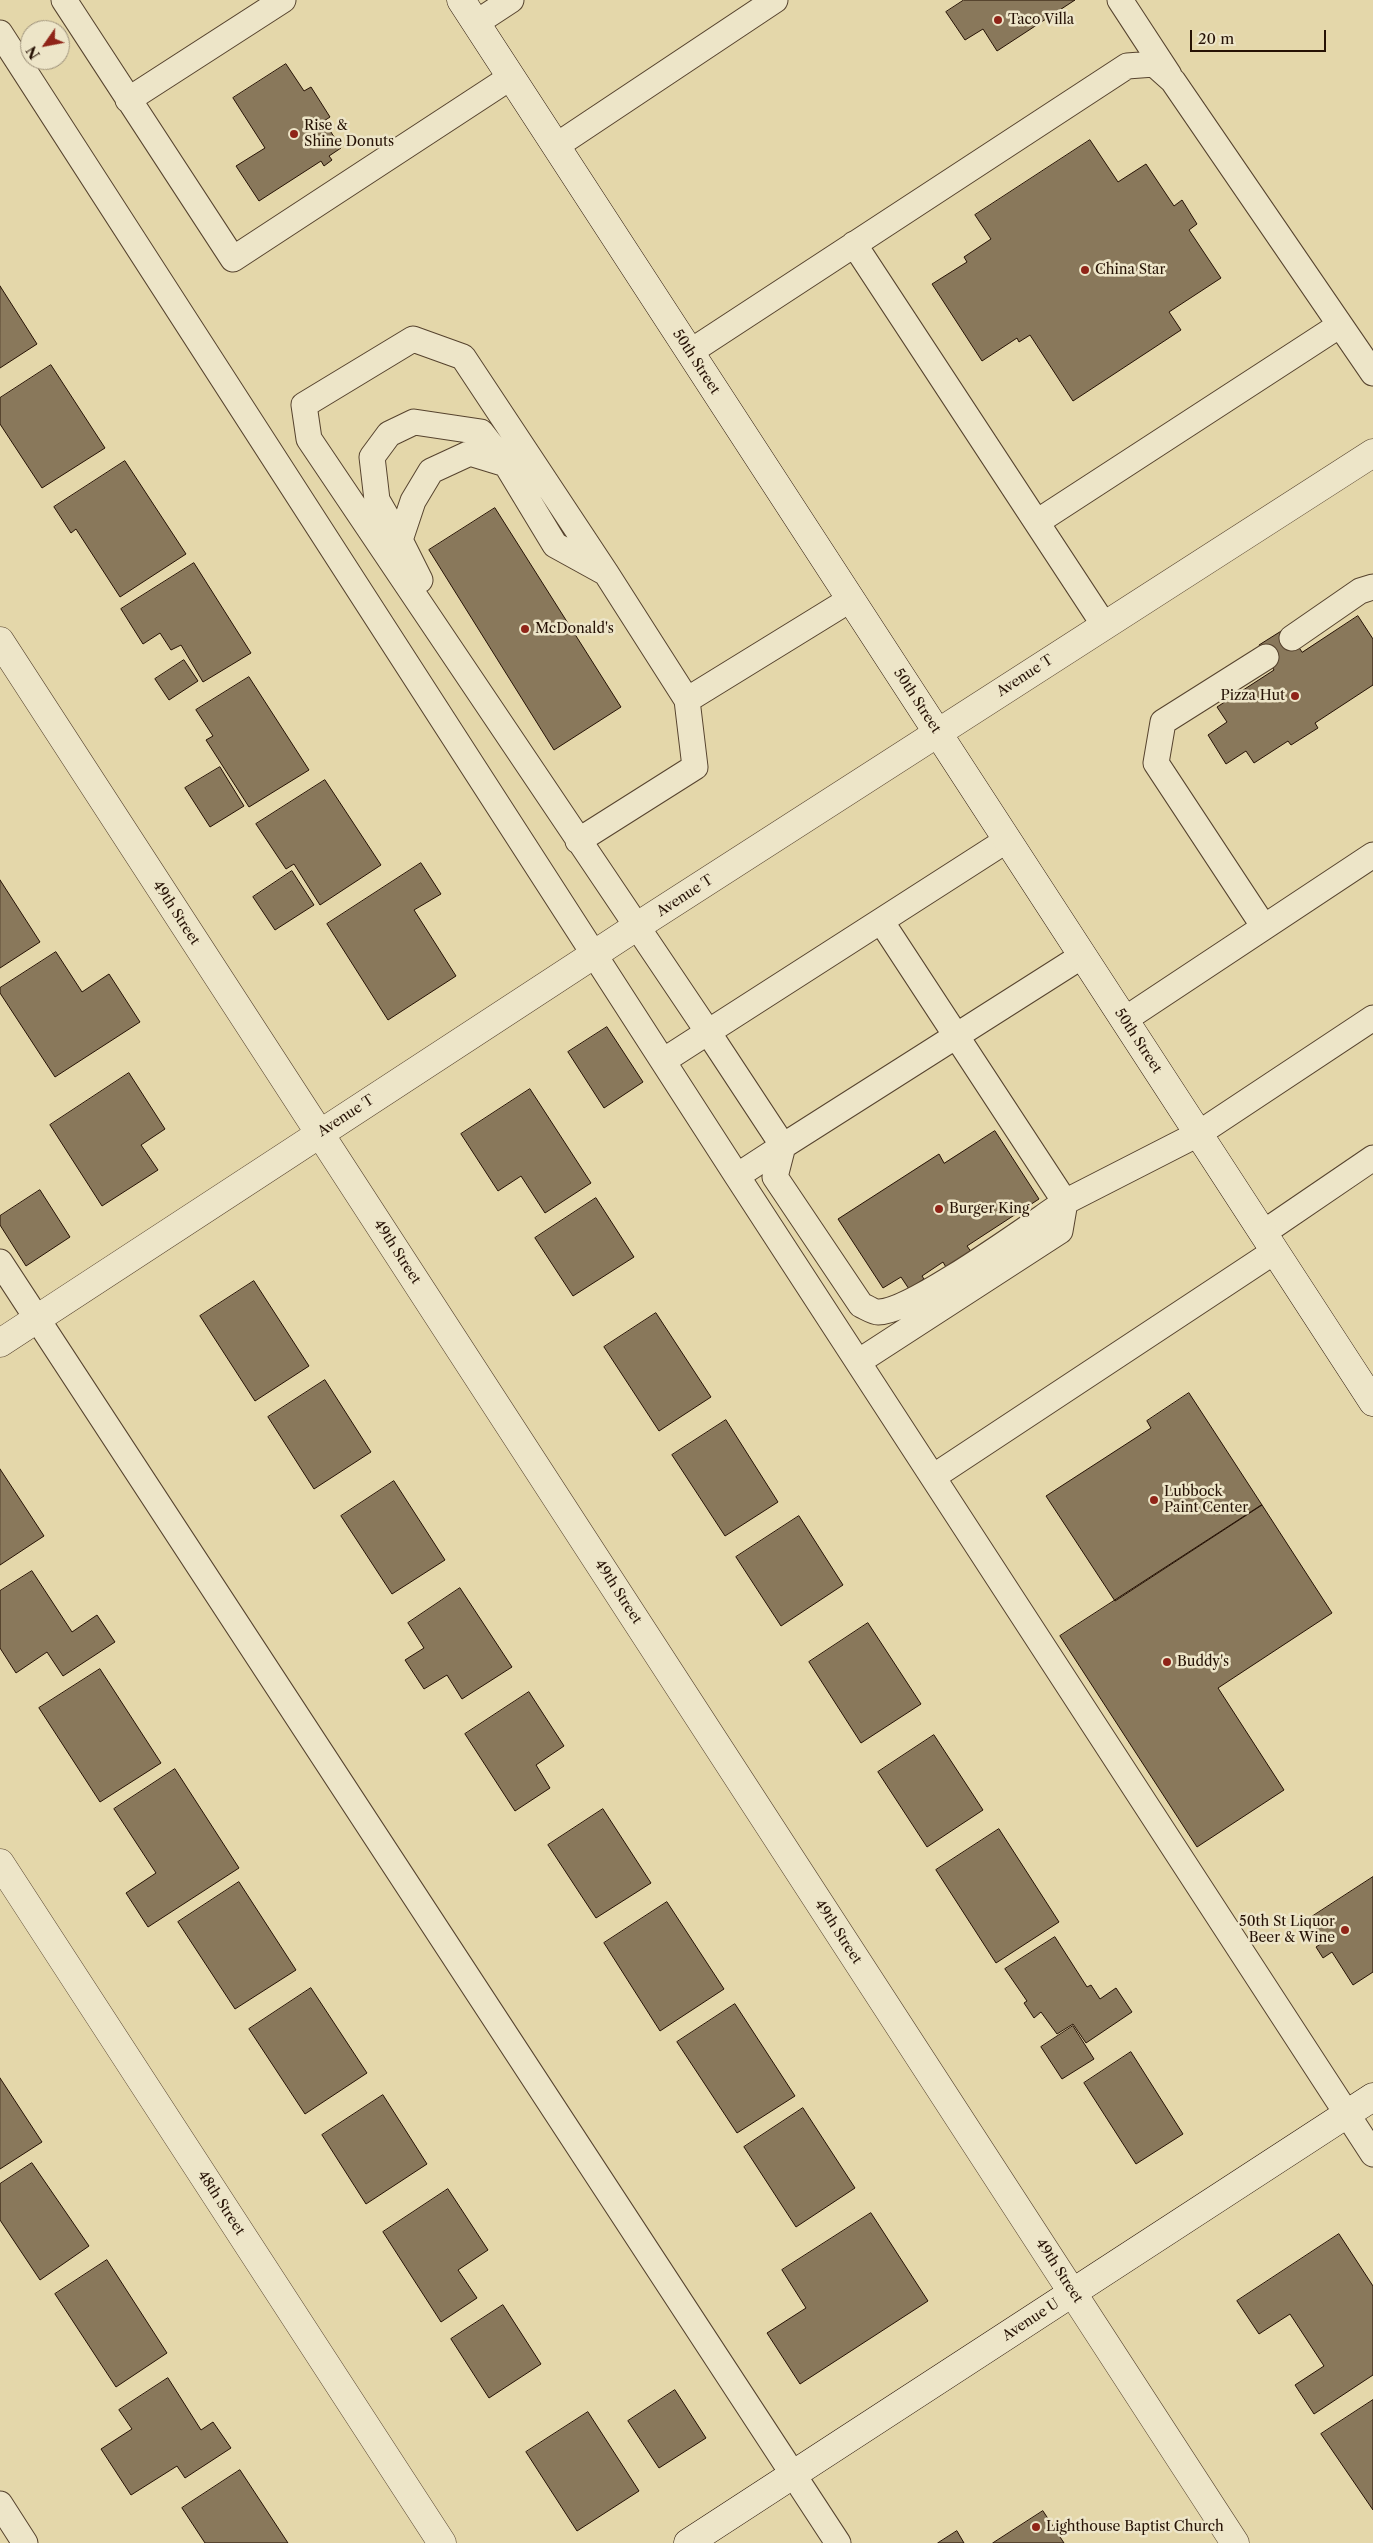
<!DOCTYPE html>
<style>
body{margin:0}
#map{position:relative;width:1373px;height:2543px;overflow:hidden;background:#e4d7aa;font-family:"Libre Caslon Text",serif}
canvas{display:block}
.north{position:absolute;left:20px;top:20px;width:50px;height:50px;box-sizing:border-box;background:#ede5c8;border:1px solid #9d917a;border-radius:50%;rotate:237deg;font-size:14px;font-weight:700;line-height:20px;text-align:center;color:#261205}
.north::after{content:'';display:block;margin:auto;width:18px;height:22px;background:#8f2418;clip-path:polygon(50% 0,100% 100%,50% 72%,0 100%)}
.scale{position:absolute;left:1190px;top:30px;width:136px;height:22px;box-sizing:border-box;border:2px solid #261205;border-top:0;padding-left:6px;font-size:15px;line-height:18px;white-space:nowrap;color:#261205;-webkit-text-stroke:4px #ede5c8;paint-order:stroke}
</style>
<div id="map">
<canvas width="1373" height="2543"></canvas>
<div class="north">N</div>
<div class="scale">20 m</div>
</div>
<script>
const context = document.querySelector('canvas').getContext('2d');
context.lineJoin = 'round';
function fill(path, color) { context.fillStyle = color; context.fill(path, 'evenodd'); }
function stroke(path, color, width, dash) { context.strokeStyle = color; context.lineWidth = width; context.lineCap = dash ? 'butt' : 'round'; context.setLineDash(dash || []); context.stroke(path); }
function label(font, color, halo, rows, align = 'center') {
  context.font = font + ' "Libre Caslon Text",serif'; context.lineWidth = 5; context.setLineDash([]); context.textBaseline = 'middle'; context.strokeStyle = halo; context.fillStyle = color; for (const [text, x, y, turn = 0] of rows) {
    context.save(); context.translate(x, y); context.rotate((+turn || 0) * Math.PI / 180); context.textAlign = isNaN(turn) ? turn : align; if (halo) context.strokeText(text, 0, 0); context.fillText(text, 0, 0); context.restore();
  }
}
const building = new Path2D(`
 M964 0H1075L997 51 983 29 965 40 946 12Z
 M286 64 304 91 311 87 330 117 324 121 341 148 329 156 332 160 324 166 321 161 259 201 236 166 265 148 233 98Z
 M1090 140 1118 182 1146 164 1174 206 1182 200 1197 224 1189 230 1221 278 1169 312 1181 330 1073 401 1030 335 1019 342 1017 338 982 361 932 284 967 262 964 257 991 239 975 215Z
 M0 286 37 344 0 368Z
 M51 365 105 448 42 488 0 424V398Z
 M125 461 186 554 120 597 76 529 71 533 54 507Z
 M495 508 621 707 554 750 429 550Z
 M194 563 251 653 203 682 181 645 171 650 160 633 143 644 121 609Z
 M1358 616 1373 639V685L1315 723 1318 728 1291 745 1288 741 1254 763 1246 751 1226 764 1208 735 1227 722 1217 707 1274 670 1259 645 1286 628 1302 652Z
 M184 660 198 681 169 700 155 679Z
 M249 677 309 770 249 807 206 740 213 736 196 710Z
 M220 767 244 806 210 827 185 788Z
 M325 780 381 865 320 905 294 864 286 869 256 824Z
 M421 863 441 894 414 910 456 976 388 1020 327 924Z
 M292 871 314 905 275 930 253 897Z
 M0 880 40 942 0 968Z
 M56 952 82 992 109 974 140 1022 55 1077 0 993V988Z
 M607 1027 643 1082 604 1108 568 1052Z
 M129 1073 165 1129 141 1145 158 1170 102 1206 50 1125Z
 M530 1089 591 1183 545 1213 521 1176 498 1191 461 1134Z
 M995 1131 1039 1199 967 1246 972 1253 947 1269 943 1262 922 1276 924 1279 909 1289 901 1277 883 1288 838 1219 939 1154 944 1163Z
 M40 1190 70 1237 26 1266 0 1225V1216Z
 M596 1198 634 1257 573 1296 535 1238Z
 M254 1281 309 1366 255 1401 200 1316Z
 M656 1313 711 1397 659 1431 604 1347Z
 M325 1380 371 1452 314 1489 268 1417Z
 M1189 1393 1262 1505 1115 1601 1046 1496 1151 1428 1147 1421Z
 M726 1420 778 1502 725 1536 672 1455Z
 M0 1469 44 1536 0 1565Z
 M394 1481 445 1560 392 1594 341 1516Z
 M1262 1505 1332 1613 1218 1688 1284 1790 1197 1847 1060 1636Z
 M799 1516 843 1585 781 1626 736 1557Z
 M32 1571 72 1632 97 1615 115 1642 63 1676 47 1652 16 1673 0 1648V1591Z
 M460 1588 512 1667 462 1699 447 1675 424 1689 405 1660 424 1648 408 1623Z
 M868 1623 921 1704 861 1743 809 1662Z
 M100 1669 161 1763 100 1802 39 1708Z
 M529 1692 564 1746 536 1765 550 1788 515 1811 465 1734Z
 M934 1735 983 1810 927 1847 878 1772Z
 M175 1769 239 1868 148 1927 126 1893 156 1873 114 1809Z
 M603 1809 651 1883 596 1918 548 1845Z
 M999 1829 1059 1922 996 1963 936 1870Z
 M1373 1877V1972L1353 1985 1332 1952 1323 1958 1316 1947 1325 1941 1310 1918Z
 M239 1882 296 1970 235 2009 178 1922Z
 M667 1902 724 1989 660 2031 604 1943Z
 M1055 1937 1087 1987 1091 1985 1100 1999 1116 1988 1132 2012 1086 2043 1073 2024 1057 2034 1041 2012 1034 2018 1024 2003 1027 2001 1005 1969Z
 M311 1988 367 2073 305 2114 249 2029Z
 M735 2004 795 2096 737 2133 677 2042Z
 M1073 2026 1094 2059 1062 2079 1041 2047Z
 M1131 2052 1183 2134 1136 2164 1084 2083Z
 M0 2078 42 2142 0 2169Z
 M383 2095 427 2164 366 2204 322 2135Z
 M803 2108 855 2188 796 2227 744 2147Z
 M32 2163 89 2246 40 2280 0 2220V2184Z
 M448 2189 488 2250 458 2270 477 2298 441 2322 383 2232Z
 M871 2213 928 2301 800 2384 767 2333 806 2308 782 2270Z
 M1339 2234 1373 2286V2375L1314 2414 1295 2385 1324 2366 1290 2314 1259 2334 1237 2301Z
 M107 2260 167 2353 116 2387 55 2294Z
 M503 2305 541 2364 489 2398 451 2339Z
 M168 2378 201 2430 213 2422 231 2448 185 2478 177 2466 131 2495 101 2449 132 2429 119 2410Z
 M675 2390 706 2438 659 2468 628 2421Z
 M1373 2400V2510L1321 2434Z
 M588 2412 639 2491 577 2531 526 2452Z
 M240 2470 288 2543H205L182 2508Z
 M1043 2511 1064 2543H993Z
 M957 2531 964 2543H938Z`);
fill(building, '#89785b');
stroke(building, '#261205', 1);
const lane = new Path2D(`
 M64 0 233 259 511 77
 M1120 0 1169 75
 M476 23 511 0
 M0 33 737 1176 1373 2154
 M128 100 283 0
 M556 146 775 0
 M854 244 1104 625
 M690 352 1127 66 1154 64 1173 81 1373 373
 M1037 522 1340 325
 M400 540 377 500 372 457 389 434 414 422 481 432 506 464
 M420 580 400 540 413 501 431 471 470 453 506 464 555 545 604 572
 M1292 638 1360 591 1373 587
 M687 700 851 599
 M1007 840 708 1032 783 1146 1082 956
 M578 841 695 767 687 700 606 573 463 357 413 339 304 405 309 439 708 1032 663 1061
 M1264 927 1156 763 1163 722 1266 657
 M1124 1020 1373 855
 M783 1146 775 1177 861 1305C866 1307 873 1312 878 1312 911 1313 1032 1224 1065 1202L881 921
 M737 1176 783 1146
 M1263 1233 1373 1158
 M0 1262 838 2543
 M858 1362 1060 1231 1065 1202 1198 1134 1373 1018
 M933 1477 1275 1251
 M0 2504 25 2543`);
const street = new Path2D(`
 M0 641 1235 2543
 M0 1343 636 927 1373 453
 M0 1863 442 2543`);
const secondary = new Path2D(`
 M461 0 1373 1402
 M688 2543 1373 2097`);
stroke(lane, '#56432e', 27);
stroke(street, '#56432e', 29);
stroke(secondary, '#261205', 29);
stroke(lane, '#ede5c8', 25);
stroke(street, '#ede5c8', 28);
stroke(secondary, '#ede5c8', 28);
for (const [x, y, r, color] of [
 [998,20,5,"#8f2418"],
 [294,134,5,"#8f2418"],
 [1085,270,5,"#8f2418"],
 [525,629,5,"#8f2418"],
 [1295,696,5,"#8f2418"],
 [939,1209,5,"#8f2418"],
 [1154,1500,5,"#8f2418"],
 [1167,1662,5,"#8f2418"],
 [1345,1930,5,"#8f2418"],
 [1036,2527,5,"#8f2418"]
]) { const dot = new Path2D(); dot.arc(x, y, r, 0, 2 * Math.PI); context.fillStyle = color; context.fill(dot); stroke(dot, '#ede5c8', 2); }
label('14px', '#261205', '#ede5c8', [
 ["Taco Villa",1008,20],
 ["Rise &",304,126],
 ["Shine Donuts",304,142],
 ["China Star",1095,270],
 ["McDonald's",535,629],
 ["Pizza Hut",1285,696,"right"],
 ["Burger King",949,1209],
 ["Lubbock",1164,1492],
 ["Paint Center",1164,1508],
 ["Buddy's",1177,1662],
 ["50th St Liquor",1335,1922,"right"],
 ["Beer & Wine",1335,1938,"right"],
 ["Lighthouse Baptist Church",1046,2527]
], 'left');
label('14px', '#261205', '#ede5c8', [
 ["50th Street",696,362,57],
 ["Avenue T",1025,676,-33],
 ["50th Street",917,701,57],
 ["Avenue T",685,896,-33],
 ["49th Street",176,913,57],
 ["50th Street",1138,1041,57],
 ["Avenue T",346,1116,-33],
 ["49th Street",397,1252,57],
 ["49th Street",618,1592,57],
 ["49th Street",838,1932,57],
 ["48th Street",221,2203,57],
 ["49th Street",1059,2271,57],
 ["Avenue U",1031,2320,-33]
]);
</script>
